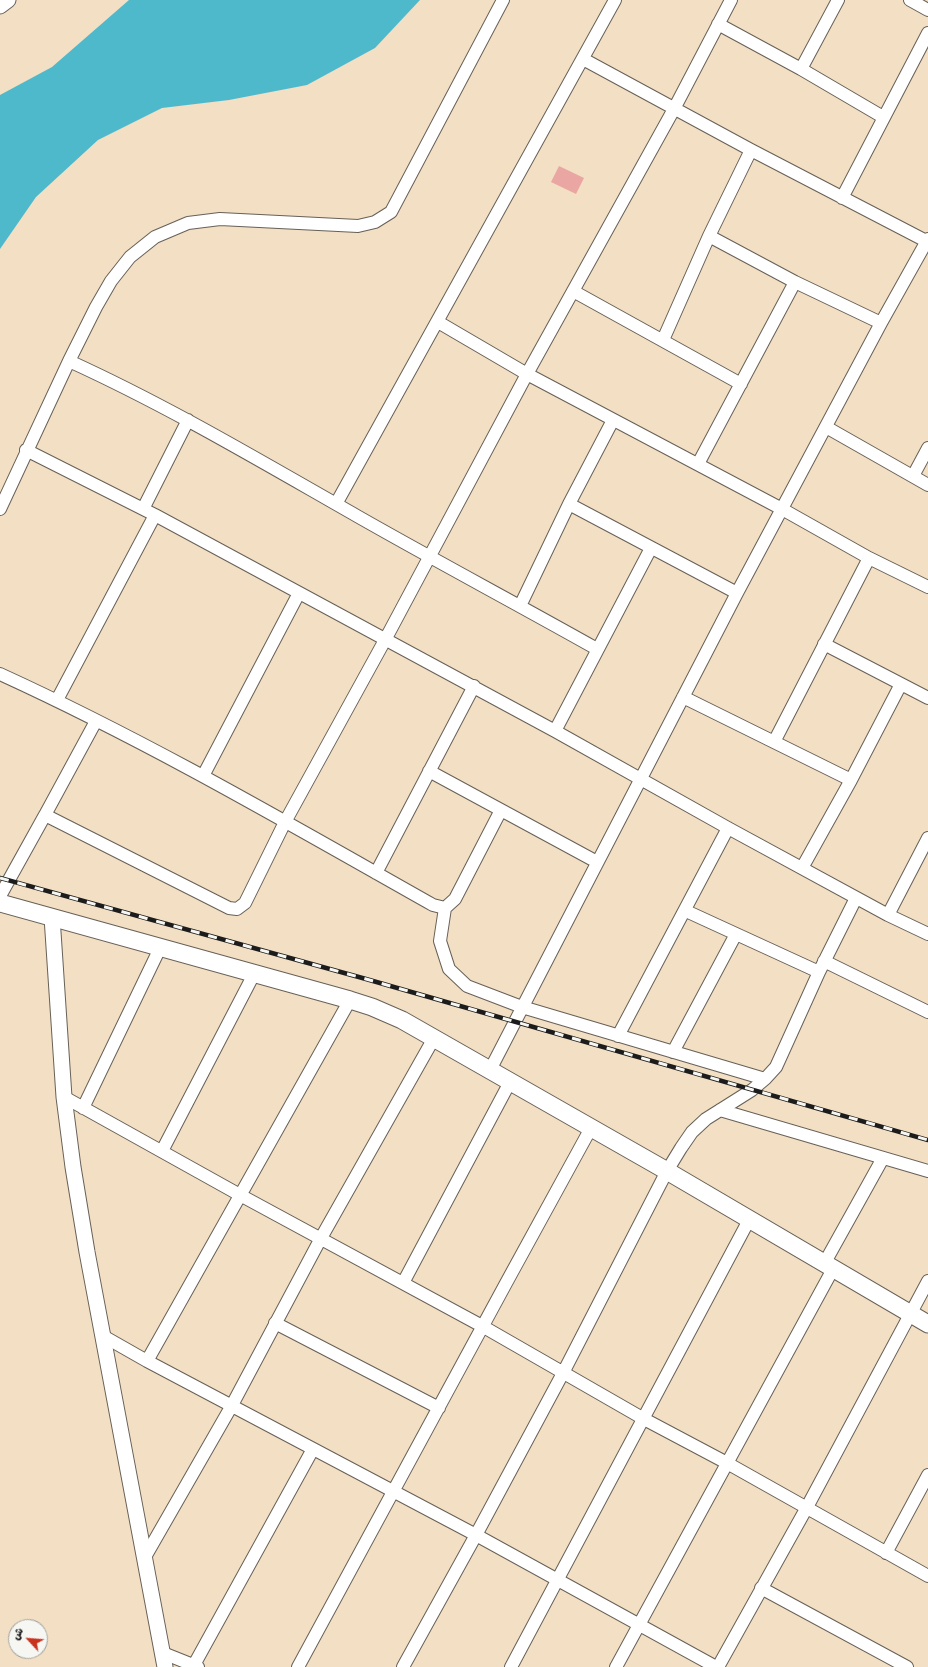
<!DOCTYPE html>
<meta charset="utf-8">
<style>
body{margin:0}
#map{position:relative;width:928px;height:1667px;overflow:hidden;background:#f2dfc4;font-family:Kalam,"Playpen Sans Arabic",sans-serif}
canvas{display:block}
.north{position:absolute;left:8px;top:1619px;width:40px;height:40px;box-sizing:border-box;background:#f6f6f2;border:1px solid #9f9f9c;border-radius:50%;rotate:296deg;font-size:11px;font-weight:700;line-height:16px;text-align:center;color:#1c1c1c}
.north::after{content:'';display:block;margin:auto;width:14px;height:18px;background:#c8321e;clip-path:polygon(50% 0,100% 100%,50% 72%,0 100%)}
</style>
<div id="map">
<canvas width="928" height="1667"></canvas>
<div class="north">ش</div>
</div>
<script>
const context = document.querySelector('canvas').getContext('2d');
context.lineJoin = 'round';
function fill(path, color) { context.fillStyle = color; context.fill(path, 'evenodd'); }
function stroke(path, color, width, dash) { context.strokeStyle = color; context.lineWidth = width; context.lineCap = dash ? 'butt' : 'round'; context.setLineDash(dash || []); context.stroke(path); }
fill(new Path2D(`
 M129 0H420L375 48 307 85 229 100 162 108 98 140 36 197 0 249V95L52 67Z`), '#4fb9cc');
fill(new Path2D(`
 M559 166 584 178 576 194 551 182Z`), '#eaa6a2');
const minor = new Path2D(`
 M910 0 928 10
 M718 24 801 69 883 117
 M583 59 751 150 928 242
 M801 69 838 0
 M842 198 928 33
 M709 236 795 282 881 323
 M573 291 741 384
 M438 322 527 374 782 509 869 558 928 587
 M663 340 709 236 751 150
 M69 361 96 307 111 281 130 257 155 237 188 223 220 219 358 226 375 222 391 212 503 0
 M826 427 928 485
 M26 450 155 515 555 731 728 828 888 915 928 934
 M698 464 795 282
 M913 476 928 448
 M336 504 615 0
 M569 504 737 593
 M0 509 69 361C168 406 262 462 357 516 436 561 517 604 597 649
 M143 509 188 420
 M520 606 569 504 613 420
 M824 644 928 698
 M0 674C149 742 291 825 433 905L445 908 455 899 501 810
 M683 697 851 780
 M57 700 155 515
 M96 721 45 815 229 908 237 909 245 903 285 822 385 640 527 374 674 109 731 0
 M555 731 651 548
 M774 742 869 558
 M429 771 597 862
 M203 776 299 593
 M802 868 851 780 901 684
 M376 873 474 686
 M0 896 45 815
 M445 908 440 941 449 969 467 986 522 1007 765 1079
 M686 911 819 972
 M888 915 928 838
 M824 961 928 1012
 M618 1036 728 828
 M673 1052 736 934
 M490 1070 737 593 881 323 928 239
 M64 1097 240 1195 482 1326 644 1419 727 1463 928 1576
 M83 1108 160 948
 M720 1110 928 1171
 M162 1151 254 974
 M824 1264 883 1158
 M403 1283 510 1082
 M275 1323 439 1408
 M103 1336 147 1361 350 1000
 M147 1361 476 1535 716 1667
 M886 1553 928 1475
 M145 1557 231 1407 321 1238 434 1038
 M761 1588 907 1667
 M163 1653 198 1667
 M194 1665 313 1449
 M298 1667C396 1488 492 1307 591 1128
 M403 1667 476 1535 563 1373 667 1171 681 1148 692 1132 706 1119 752 1090 765 1079 776 1067 819 972 856 898
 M511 1667 749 1220
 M616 1667 833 1269
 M718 1667 806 1509 928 1281`);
const tertiary = new Path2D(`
 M0 6 8 0
 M52 917 64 1097 73 1167 87 1252 165 1667`);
const secondary = new Path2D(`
 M0 903 350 1000 372 1007 402 1020 667 1171 928 1324`);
stroke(minor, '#676057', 14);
stroke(tertiary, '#676057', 17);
stroke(secondary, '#676057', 19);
stroke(minor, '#fff', 12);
stroke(tertiary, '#fff', 15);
stroke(secondary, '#fff', 17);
const rail = new Path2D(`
 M0 878 366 979 928 1140`);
stroke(rail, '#1c1c1c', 4.5);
stroke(rail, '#f6f6f2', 3, [9]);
</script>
